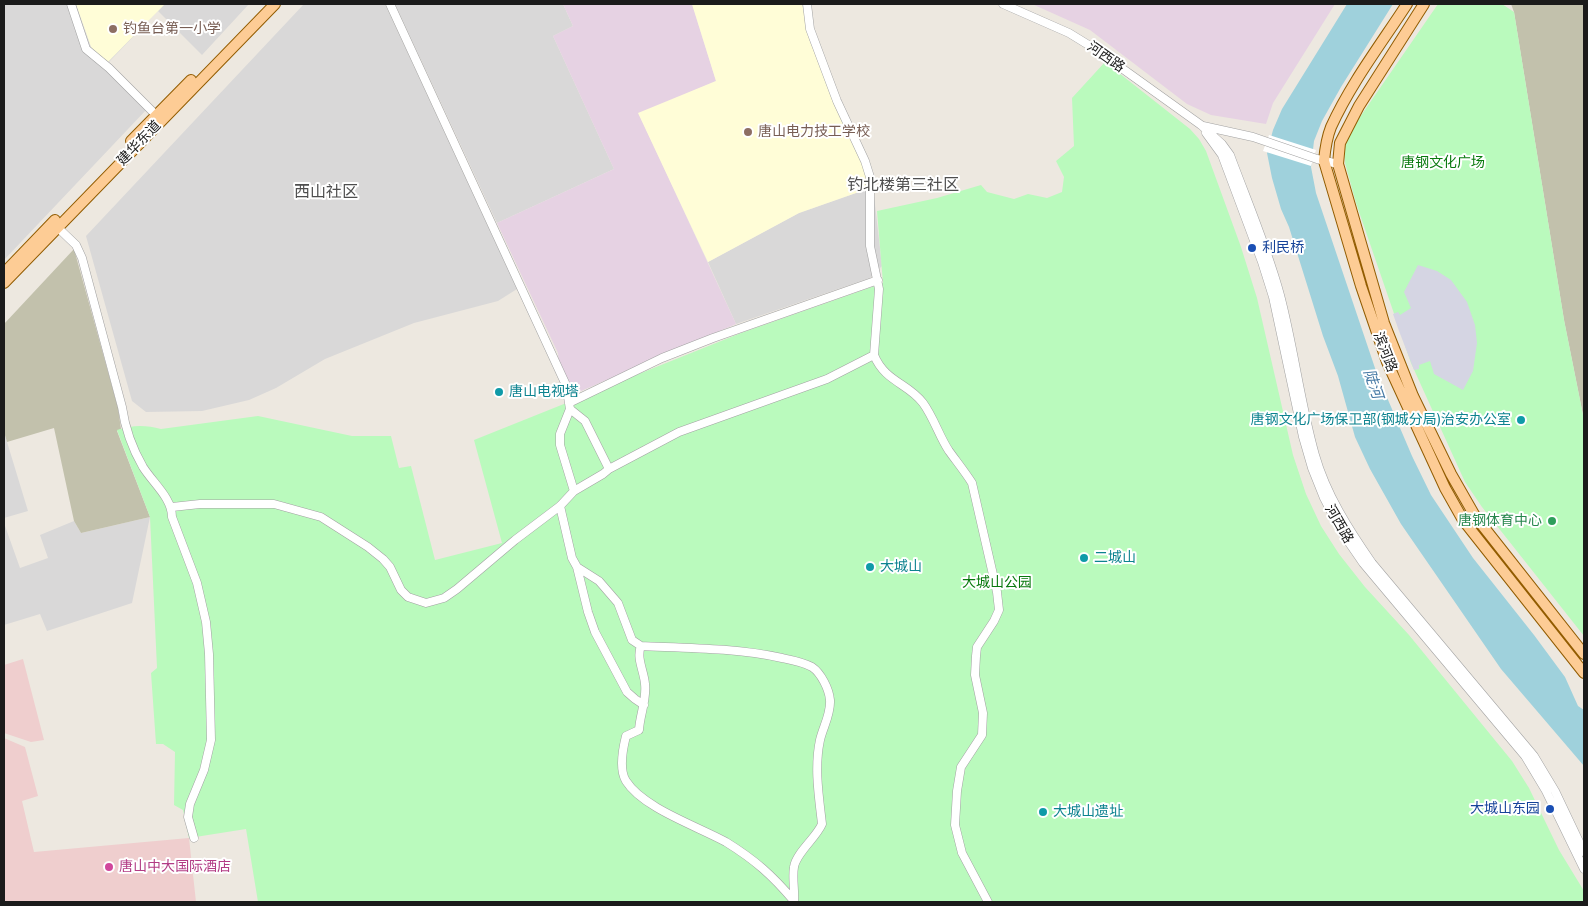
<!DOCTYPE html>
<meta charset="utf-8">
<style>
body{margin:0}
#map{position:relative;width:1588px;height:906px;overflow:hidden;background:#ede8e0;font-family:"Public Sans",sans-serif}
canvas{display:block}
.frame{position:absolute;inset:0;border:5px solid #1b1b1b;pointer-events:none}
</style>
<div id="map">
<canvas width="1588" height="906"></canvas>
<div class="frame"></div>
</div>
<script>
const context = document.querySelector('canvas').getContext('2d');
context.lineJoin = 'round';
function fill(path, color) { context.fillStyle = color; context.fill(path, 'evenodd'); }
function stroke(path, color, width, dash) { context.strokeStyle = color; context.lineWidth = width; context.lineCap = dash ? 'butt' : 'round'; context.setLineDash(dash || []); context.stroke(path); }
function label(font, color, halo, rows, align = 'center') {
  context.font = font + ' "Public Sans","Noto Sans SC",sans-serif'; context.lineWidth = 4; context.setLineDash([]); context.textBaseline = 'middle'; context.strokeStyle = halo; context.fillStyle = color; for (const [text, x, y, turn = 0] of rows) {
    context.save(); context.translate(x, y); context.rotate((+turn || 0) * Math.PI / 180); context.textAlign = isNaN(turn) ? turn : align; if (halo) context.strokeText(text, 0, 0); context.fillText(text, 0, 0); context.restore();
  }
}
fill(new Path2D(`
 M4 4H249L202 55 158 11 107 64 147 109 4 260Z
 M304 4H385L517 289 498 301 414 323 325 359 276 388 249 400 202 411 146 412 132 401 86 236Z
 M395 4H563L573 26 553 36 614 169 497 223Z
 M873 187 882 266 870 278 736 324 708 262 799 213Z
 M4 432 28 511 4 518Z
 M150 517 132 603 47 631 40 614 4 625V523L20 568 48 558 40 535 74 521 81 533Z`), '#d9d8d8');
fill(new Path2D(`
 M23 659 44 740 31 742 4 733V665Z
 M4 738 25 747 38 796 22 801 34 852 189 838 196 902H4Z`), '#efcece');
fill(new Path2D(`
 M563 4H692L716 81 639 114 736 324 581 391 570 388 559 365 558 353 497 223 614 169 553 36 573 26Z
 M1032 4H1335L1273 103 1266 124 1211 115 1187 104 1090 30Z`), '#e6d2e3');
fill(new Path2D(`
 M76 4H165L106 64 91 47Z
 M692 4H802L810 42 873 187 799 213 708 262 638 113 716 81Z`), '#fffdd7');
fill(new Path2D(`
 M1511 4H1584V420L1564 320 1514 12Z
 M74 249 118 408 121 429 117 431 150 517 81 533 74 521 54 428 7 442 4 432V324Z`), '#c2c1ac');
fill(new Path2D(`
 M1438 4H1502L1514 12 1564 320 1584 420V636L1482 507 1465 482 1411 363 1356 203 1345 163 1344 149 1351 130Z
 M1105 62 1190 129 1199 139 1206 151 1241 247 1257 298 1293 455 1306 494 1321 526 1339 554 1365 587 1409 635 1512 761 1529 788 1559 850 1584 891V902H258L246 829 189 838 183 810 174 805 175 752 163 744H156L151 673 157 668 150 517 117 430C132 425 146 425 161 429L258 416 352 436H391L399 468 411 466 435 560 502 543 474 440 741 333 883 283 877 211 937 198 981 185 987 192 1014 199 1028 194 1047 198 1062 192 1064 177 1056 161 1074 146 1072 98Z`), '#bafabd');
fill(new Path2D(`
 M1418 265 1437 271 1451 280 1467 302 1475 325 1477 343 1473 371 1463 390 1434 374 1430 361 1419 365V369L1414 370 1399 331 1393 314 1398 312 1400 315 1411 308 1404 292Z`), '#d5d5e3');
fill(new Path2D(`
 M1347 4H1393L1341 87 1322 121 1314 141 1311 167 1316 193 1377 374 1412 456 1431 495 1473 558 1534 635 1565 677 1578 706 1584 710V766L1501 669 1401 524 1370 469 1355 437 1338 376 1323 336 1289 227 1281 209 1272 178 1267 153 1273 130 1282 109Z`), '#9fd1dc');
fill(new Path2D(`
 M1269 135 1316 150 1311 166 1263 151Z`), '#fff');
const minor = new Path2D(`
 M71 4 86 49 109 68 156 115
 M390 4 566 385 570 409 560 434V445L574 491
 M807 4 810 29 837 101 865 161 870 177V246L879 289 874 355
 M1003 4 1069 33 1095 49 1201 125 1222 144 1230 155C1247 201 1267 247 1280 295 1294 348 1300 402 1315 455 1326 494 1349 530 1372 563L1534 756 1555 791 1584 852
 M1203 126 1253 137 1317 159 1338 164
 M1206 133 1222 155 1262 262 1273 297 1303 437 1312 468 1324 498 1341 531 1363 563 1525 756 1546 791 1584 869
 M54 224 76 245 82 258 122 407C125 428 132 448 143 467 153 483 172 498 172 517L197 583 206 622 209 654 211 740 204 770 190 804 188 817 194 838
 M569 403 662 358 713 338 878 280
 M570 409 585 421 609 469
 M560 506 572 558 577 567 588 612 595 632 627 692 635 699 644 705
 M172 507 200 504H274L321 517 368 547 383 559 390 567 401 590 408 597 426 603 444 598 457 589 515 540 560 506 574 491 603 474 609 469 679 432 827 379 874 355C885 382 908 383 923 403 934 418 939 436 949 451 957 462 965 472 972 483L997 592 999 610 994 621 977 647 976 656 975 675 983 713 982 735 961 767 957 791 955 825 962 853 988 902
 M577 567 599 581 618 603 632 640 641 646C688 648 736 648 782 658 792 660 803 662 812 667 821 673 829 689 830 700 831 714 823 727 820 740 814 768 819 797 822 824 816 838 796 853 794 867 792 878 795 891 794 902
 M641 646C636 658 644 671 645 684 647 699 640 714 639 730L626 736C623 748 619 770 626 781 643 808 697 826 726 842 755 860 772 875 794 901`);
const major = new Path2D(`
 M1407 4C1381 44 1351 83 1331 127 1327 137 1325 150 1324 161L1361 286 1387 362 1445 488 1463 520 1584 673
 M1424 4 1359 106 1340 143 1338 164 1384 323 1413 396 1451 474 1475 516 1584 654
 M131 141 191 80
 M4 273 55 220
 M4 283 275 4`);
stroke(minor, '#a2a2a2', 9);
stroke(major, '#925c00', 12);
stroke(minor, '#fff', 8);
stroke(major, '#fdcc95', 10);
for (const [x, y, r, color] of [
 [113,29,5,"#8d6e63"],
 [748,132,5,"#8d6e63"],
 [1252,248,5,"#1a4fb4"],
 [499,392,5,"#0f9aa8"],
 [1521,420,5,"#0f9aa8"],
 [1552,521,5,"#2e9e5b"],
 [1084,558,5,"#0f9aa8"],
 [870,567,5,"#0f9aa8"],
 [1550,809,5,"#1a4fb4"],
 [1043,812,5,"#0f9aa8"],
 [109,867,5,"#d1479c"]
]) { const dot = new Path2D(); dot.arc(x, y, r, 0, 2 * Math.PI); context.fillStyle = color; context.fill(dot); stroke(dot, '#fff', 2); }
label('14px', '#785e54', '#fff', [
 ["钓鱼台第一小学",123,29],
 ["唐山电力技工学校",758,132]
], 'left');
label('14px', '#1b1b1b', '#fff', [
 ["河西路",1106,57,35],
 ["建华东道",139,143,-46],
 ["滨河路",1385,352,69],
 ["河西路",1339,524,60]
]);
label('14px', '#09790e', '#fff', [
 ["唐钢文化广场",1443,163],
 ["大城山公园",997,583]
]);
label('14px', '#164399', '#fff', [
 ["利民桥",1262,248],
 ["大城山东园",1540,809,"right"]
], 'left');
label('14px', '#0d838f', '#fff', [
 ["唐山电视塔",509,392],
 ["唐钢文化广场保卫部(钢城分局)治安办公室",1511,420,"right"],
 ["二城山",1094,558],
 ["大城山",880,567],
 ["大城山遗址",1053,812]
], 'left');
label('14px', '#27864d', '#fff', [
 ["唐钢体育中心",1542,521]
], 'right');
label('14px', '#b23c85', '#fff', [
 ["唐山中大国际酒店",119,867]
], 'left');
label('italic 15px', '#4478a4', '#fff', [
 ["陡河",1373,384,71]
]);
label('16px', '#4e4e4e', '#fff', [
 ["钓北楼第三社区",903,185],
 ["西山社区",326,192]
]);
</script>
